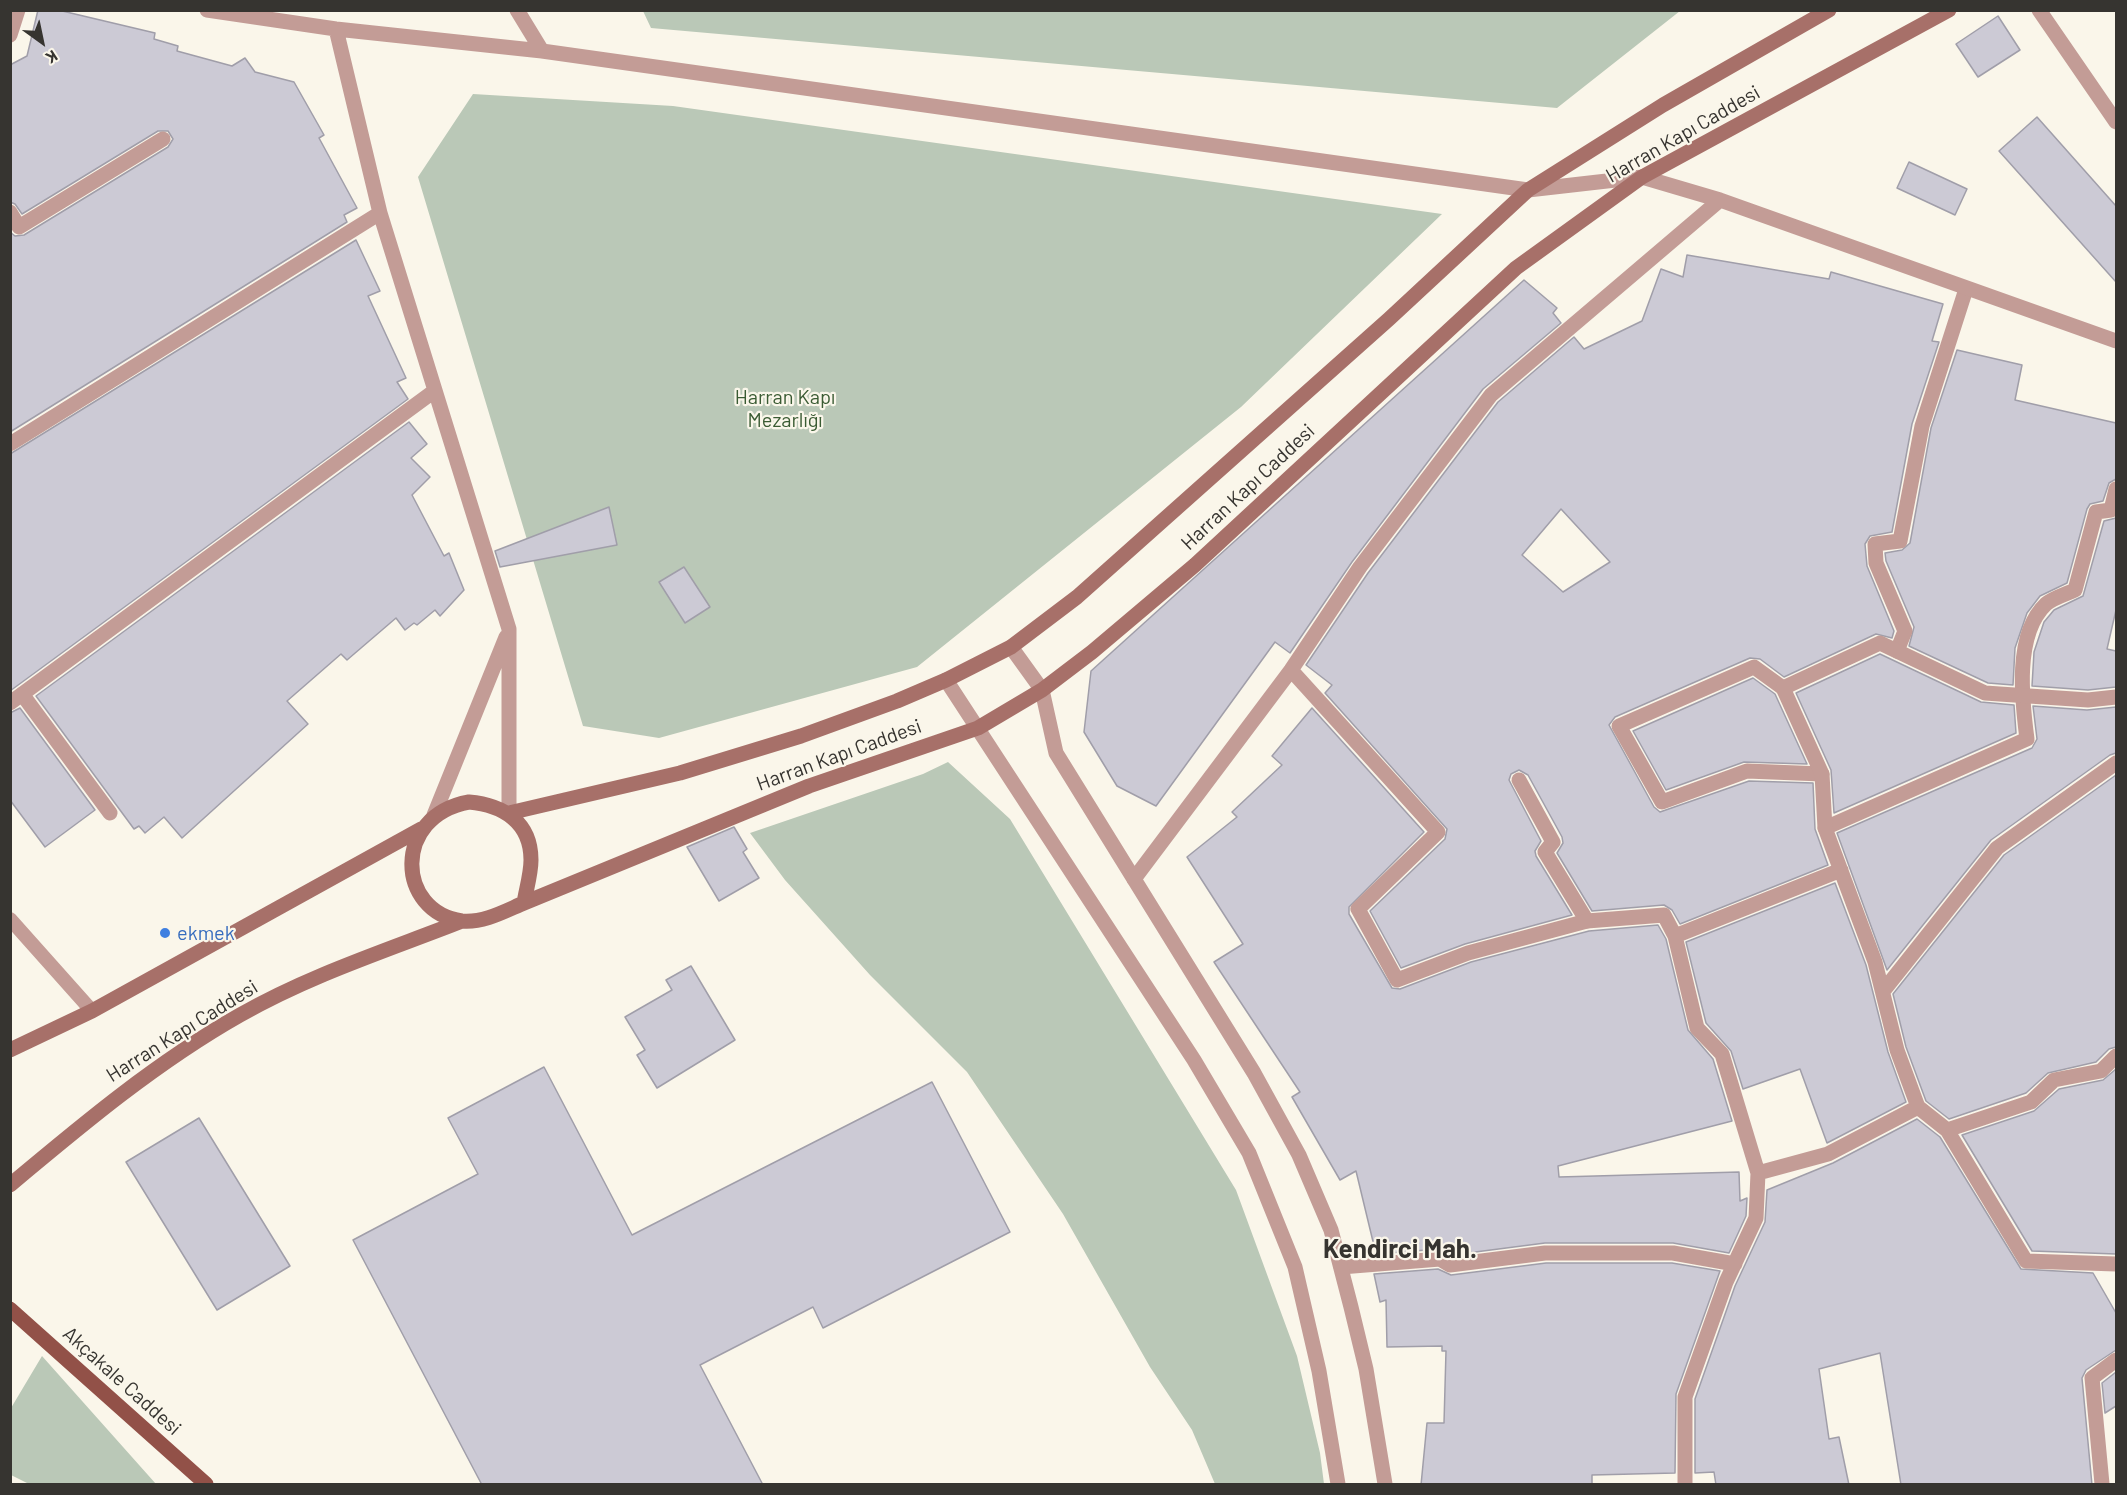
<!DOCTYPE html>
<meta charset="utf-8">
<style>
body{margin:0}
#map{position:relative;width:2127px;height:1495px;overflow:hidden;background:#faf6ea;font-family:Barlow,sans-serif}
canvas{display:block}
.frame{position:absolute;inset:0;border:12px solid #363430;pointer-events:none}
.north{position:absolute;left:12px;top:12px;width:60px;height:60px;-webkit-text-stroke:4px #faf6ea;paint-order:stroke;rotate:147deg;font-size:16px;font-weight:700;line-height:24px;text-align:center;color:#363430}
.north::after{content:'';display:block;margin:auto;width:21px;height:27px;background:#363430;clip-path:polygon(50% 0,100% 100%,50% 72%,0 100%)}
</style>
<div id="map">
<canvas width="2127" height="1495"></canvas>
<div class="frame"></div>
<div class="north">K</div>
</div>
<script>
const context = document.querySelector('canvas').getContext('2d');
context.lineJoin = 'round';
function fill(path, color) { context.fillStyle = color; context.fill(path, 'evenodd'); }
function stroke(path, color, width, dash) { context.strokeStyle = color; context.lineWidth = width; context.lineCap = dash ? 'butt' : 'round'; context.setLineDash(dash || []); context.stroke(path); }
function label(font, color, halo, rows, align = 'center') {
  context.font = font + ' Barlow,sans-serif'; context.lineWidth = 4.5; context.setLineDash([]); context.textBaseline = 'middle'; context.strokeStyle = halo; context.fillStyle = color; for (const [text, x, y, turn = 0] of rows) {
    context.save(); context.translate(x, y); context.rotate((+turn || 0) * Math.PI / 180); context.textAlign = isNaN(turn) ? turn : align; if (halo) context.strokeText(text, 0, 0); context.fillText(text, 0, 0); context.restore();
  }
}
fill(new Path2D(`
 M643 11H1680L1557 108 651 28Z
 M473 94 673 106 1442 214 1241 407 917 667 659 738 583 726 418 177Z
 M948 762 1010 819 1236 1190 1297 1356 1320 1453 1324 1484H1215L1192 1430 1150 1367 1063 1214 967 1072 870 975 785 880 750 833 923 774Z
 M42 1356 156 1484H29L11 1475V1408Z`), '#bac8b7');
const building = new Path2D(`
 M38 10H58L155 33 154 39 178 46 177 51 232 66 245 58 255 72 294 82 324 135 319 138 357 208 344 215 347 222 10 432V232L15 236 24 235 168 147 173 139 168 131H158L22 214 15 204 10 202V65L27 56Z
 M1998 16 2020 50 1978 77 1956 44Z
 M2037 117 2116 206V282L1999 151Z
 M1909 162 1967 189 1955 215 1897 188Z
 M356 240 380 291 368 296 406 378 397 382 408 399 10 691V454Z
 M1687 255 1829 279 1831 272 1943 304 1932 341 1939 342 1912 424 1892 532 1870 536 1865 544 1867 566 1894 631 1892 638 1876 634 1784 677 1760 659 1750 658 1615 717 1609 725 1654 807 1660 812 1749 781 1813 783 1815 829 1828 865 1680 924 1672 910 1664 905 1592 911 1557 853 1563 843 1562 837 1528 775 1519 770 1511 774 1509 780 1541 841 1535 851 1536 856 1572 915 1465 944 1401 968 1370 911 1445 839 1447 829 1325 693 1332 685 1306 665 1368 573 1498 402 1574 337 1584 349 1642 321 1661 269 1683 277ZM1561 509 1610 562 1563 592 1522 555Z
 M1524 280 1557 308 1553 313 1561 323 1483 389 1352 562 1290 653 1275 642 1156 806 1117 786 1084 732 1091 671Z
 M1957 350 2022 365 2015 400 2116 423V479L2109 483 2103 501 2090 504 2087 509 2067 583 2040 596 2027 613 2015 648 2013 685 1988 683 1909 646 1914 627 1886 561 1885 553 1902 550 1910 543 1931 428Z
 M409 422 427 444 411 458 430 477 412 495 444 556 449 553 464 590 440 616 435 610 417 625 414 623 405 630 396 618 347 660 341 654 287 701 308 724 182 838 164 817 145 833 139 826 134 829 36 696Z
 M609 507 617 545 500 567 495 551Z
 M2116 518V610L2107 649 2116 651V687L2088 690 2032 686 2034 652 2044 622 2054 610 2083 596 2104 521Z
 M684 567 710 607 685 623 659 582Z
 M1880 654 1981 702 2014 705 2016 733 1834 813 1831 770 1796 693Z
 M1753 678 1775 694 1807 764 1744 762 1666 790 1633 731Z
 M2033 706 2087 710 2116 707V753L2110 755 1991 840 1887 970 1837 833 2032 748 2037 739Z
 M20 708 95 810 45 847 10 800V713Z
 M1312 708 1424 832 1349 907V914L1392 988 1400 989 1471 962 1589 931 1658 925 1666 939 1688 1030 1713 1059 1732 1121 1558 1166 1559 1177 1739 1172 1740 1201 1747 1198 1746 1216 1729 1253 1673 1243H1545L1452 1255 1439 1249 1376 1254 1356 1171 1340 1180 1292 1097 1300 1092 1214 962 1243 944 1187 857 1237 817 1232 812 1282 765 1272 756Z
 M2116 775V1047L2109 1049 2096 1062 2048 1073 2026 1093 1949 1119 1926 1101 1906 1047 1893 994 2004 855Z
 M734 827 747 849 743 852 759 878 719 901 687 847Z
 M1835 883 1866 965 1888 1052 1906 1102 1827 1143 1800 1069 1743 1089 1731 1051 1706 1023 1686 942Z
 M691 966 735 1040 657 1088 637 1055 645 1050 625 1017 672 990 666 980Z
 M544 1067 632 1235 932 1082 1010 1232 823 1328 813 1307 700 1365 763 1485H482L353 1240 478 1174 448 1118Z
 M2116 1069V1254L2032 1251 1962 1135 2034 1111 2059 1089 2103 1080Z
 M199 1118 290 1266 217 1310 126 1162Z
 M1917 1119 1940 1137 2021 1269 2093 1273 2116 1313V1350L2086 1370 2082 1378 2092 1485H1901L1880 1353 1819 1369 1829 1439 1839 1437 1849 1485H1716L1714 1472 1695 1473V1399L1735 1286 1765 1222 1767 1190 1833 1163Z
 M1546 1263H1672L1720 1271 1676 1394 1675 1473 1592 1475V1485H1421L1427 1423H1444L1446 1351H1442V1346L1387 1347 1386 1300 1380 1302 1374 1274 1438 1269 1451 1275Z
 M2116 1372V1406L2105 1413 2102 1383Z`);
fill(building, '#cccad5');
stroke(building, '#a09ea9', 1.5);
stroke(new Path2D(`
 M10 919 92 1011`), '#c39c96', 14);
stroke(new Path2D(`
 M1897 651 1905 631 1876 563 1875 544 1900 541 1922 426 1966 289
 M1783 688 1754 667 1619 726 1662 802 1747 771 1822 774
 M1519 780 1553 842 1545 852 1587 921
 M1825 828 2027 739C2022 701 2014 634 2046 604 2053 598 2066 594 2075 590L2096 512 2111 510 2116 489`), '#c39c96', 15);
stroke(new Path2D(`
 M207 10 336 29 542 51 1528 190 1642 177 1720 200 2116 341
 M517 10 542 51
 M2039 10 2116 122
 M336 29 380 213 509 629V813
 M10 35 18 10
 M10 212 19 227 163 139
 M10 444 380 213
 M1291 670 1438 832 1358 909 1397 980 1468 953 1587 921 1664 915 1675 936 1697 1028 1722 1054 1758 1173 1756 1218 1726 1282 1685 1397V1484
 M22 694 110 813
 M10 703 433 392
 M434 815 506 637
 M1134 879 1291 670 1360 567 1491 395 1720 200
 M1675 936 1841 870
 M1884 990 1997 848 2116 763
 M1918 1107 1897 1050 1875 962 1825 828 1822 774 1783 688 1880 643 1985 693 2088 700 2116 697
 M1947 1130 2031 1102 2054 1080 2101 1071 2116 1056
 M1758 1173 1828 1154 1918 1107 1947 1130 2026 1261 2116 1264
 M1341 1267 1440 1259 1450 1265 1545 1253H1673L1735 1264
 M2102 1484 2092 1378 2116 1360`), '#c39c96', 15);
stroke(new Path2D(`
 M1011 647 1042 690 1056 753 1254 1073 1299 1155 1331 1230 1351 1307 1366 1369 1385 1484
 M946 680 1194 1060 1249 1153 1295 1267 1319 1371 1338 1484`), '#c39c96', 15);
stroke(new Path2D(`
 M469 802C503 805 531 822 531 860 531 874 526 890 524 903 505 911 484 923 462 921 396 912 392 816 469 802Z
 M509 813 680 773 801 736 897 701 946 680 1011 647 1077 597 1389 319 1528 190 1663 105 1829 10
 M524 903 809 786 978 728 1042 690 1092 652 1195 565 1516 268 1642 177 1949 10
 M10 1050 92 1011 421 829
 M10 1185C84 1123 157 1062 240 1015 310 975 388 950 462 921`), '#a77069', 15);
stroke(new Path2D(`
 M10 1309 206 1484`), '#925148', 15);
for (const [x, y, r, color] of [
 [165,933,6,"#3f7fe0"]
]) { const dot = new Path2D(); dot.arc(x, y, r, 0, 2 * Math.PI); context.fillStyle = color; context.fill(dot); stroke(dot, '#faf6ea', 2); }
label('20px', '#363430', '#faf6ea', [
 ["Harran Kapı Caddesi",1683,134,-30],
 ["Harran Kapı Caddesi",1248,487,-43],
 ["Harran Kapı Caddesi",839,755,-20],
 ["Harran Kapı Caddesi",182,1031,-32],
 ["Akçakale Caddesi",122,1381,42]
]);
label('20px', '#3a5b33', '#faf6ea', [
 ["Harran Kapı",785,397],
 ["Mezarlığı",785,420]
]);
label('20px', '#366cbe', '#faf6ea', [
 ["ekmek",177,933]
], 'left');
label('bold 26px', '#363430', '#faf6ea', [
 ["Kendirci Mah.",1400,1249]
]);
</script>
